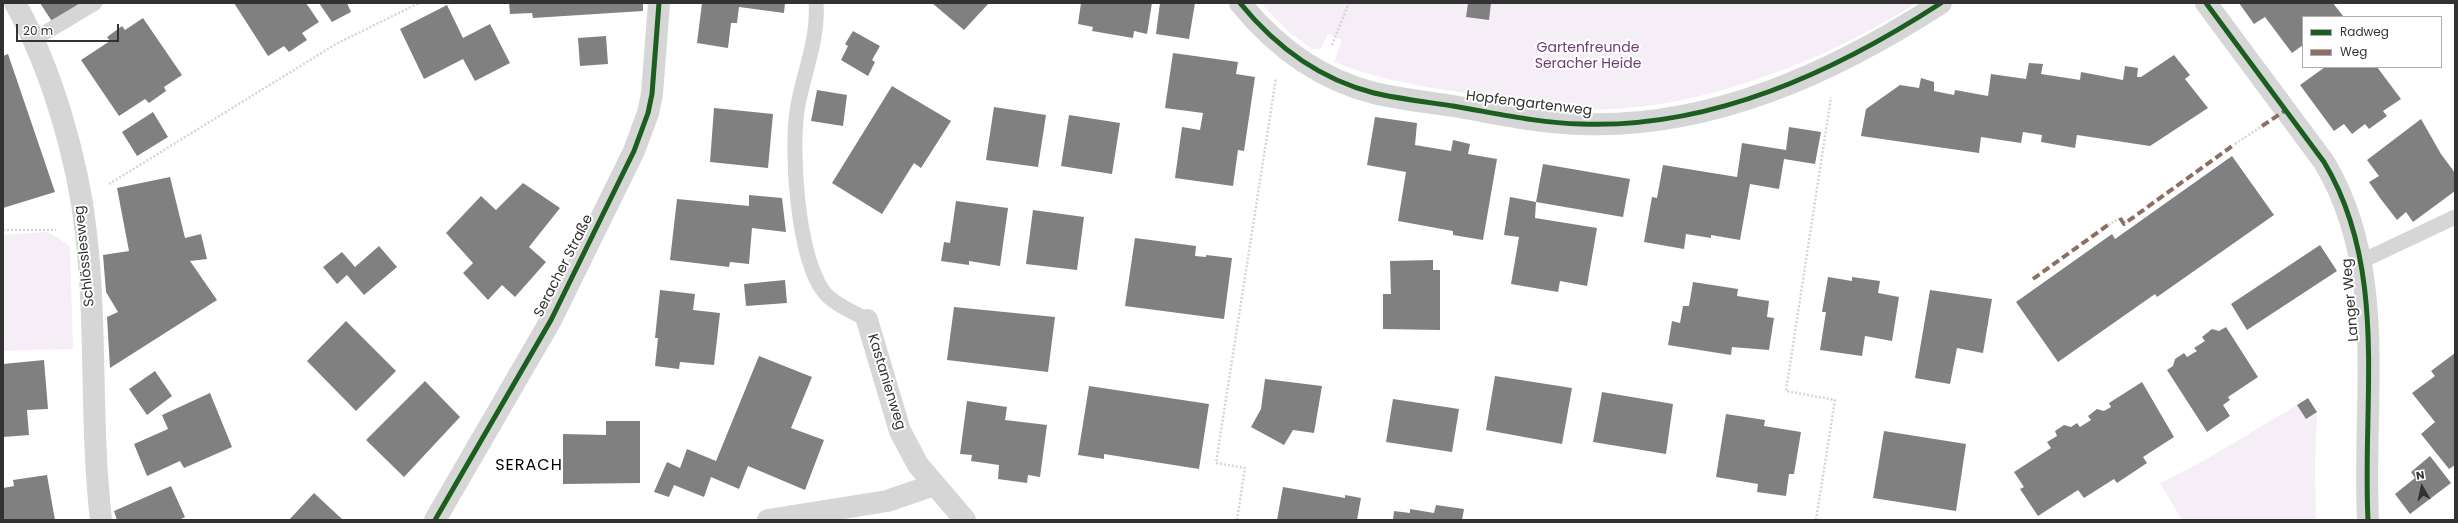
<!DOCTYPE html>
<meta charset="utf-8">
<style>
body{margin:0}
#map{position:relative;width:2458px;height:523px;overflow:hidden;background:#fff;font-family:Poppins,sans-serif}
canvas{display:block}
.frame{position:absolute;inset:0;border:4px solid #323232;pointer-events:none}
.legend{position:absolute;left:2302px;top:16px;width:140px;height:52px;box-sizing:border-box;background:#fff;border:1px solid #adadad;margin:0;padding:5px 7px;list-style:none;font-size:12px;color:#323232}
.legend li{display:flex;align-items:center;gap:8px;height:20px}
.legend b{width:20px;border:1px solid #adadad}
.north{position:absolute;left:2402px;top:467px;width:40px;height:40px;-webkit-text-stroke:3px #fff;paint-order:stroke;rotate:351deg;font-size:11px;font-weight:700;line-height:16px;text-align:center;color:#323232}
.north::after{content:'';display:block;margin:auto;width:14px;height:18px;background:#323232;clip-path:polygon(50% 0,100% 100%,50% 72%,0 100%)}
.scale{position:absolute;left:16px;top:24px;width:103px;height:18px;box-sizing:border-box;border:2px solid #323232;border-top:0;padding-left:5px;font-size:12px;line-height:14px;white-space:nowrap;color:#323232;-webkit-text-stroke:3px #fff;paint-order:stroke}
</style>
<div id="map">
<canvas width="2458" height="523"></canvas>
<div class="frame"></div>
<ul class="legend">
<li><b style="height:5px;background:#1b5e20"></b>Radweg</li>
<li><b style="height:5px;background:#8d6e63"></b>Weg</li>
</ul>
<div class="north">N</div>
<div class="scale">20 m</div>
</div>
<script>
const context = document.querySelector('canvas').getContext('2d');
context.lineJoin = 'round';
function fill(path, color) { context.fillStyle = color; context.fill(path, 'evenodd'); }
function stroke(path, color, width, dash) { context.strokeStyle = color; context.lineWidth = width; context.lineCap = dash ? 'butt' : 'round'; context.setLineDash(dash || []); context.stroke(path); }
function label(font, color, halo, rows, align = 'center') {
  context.font = font + ' Poppins,sans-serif'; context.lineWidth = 4; context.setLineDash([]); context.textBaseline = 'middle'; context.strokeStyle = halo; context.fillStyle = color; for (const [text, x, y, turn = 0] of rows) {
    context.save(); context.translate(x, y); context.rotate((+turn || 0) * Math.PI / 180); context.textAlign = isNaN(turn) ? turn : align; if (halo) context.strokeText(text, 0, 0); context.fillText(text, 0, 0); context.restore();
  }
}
fill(new Path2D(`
 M1261 3H1916C1829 60 1687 115 1582 109 1548 107 1513 100 1479 95 1429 88 1381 81 1334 62L1342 40 1328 34 1321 49H1312L1289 32Z
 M45 232 52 234 70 246 73 349 3 351V235Z
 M2297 405 2317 412 2315 466 2316 520H2182L2160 483 2205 460Z`), '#f5eef6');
fill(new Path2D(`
 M40 3H85L53 23Z
 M234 3H306L319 22 302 33 307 40 289 52 284 46 268 56Z
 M319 3H347L351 12 332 22Z
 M509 3H643V11L533 18 532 13 510 14Z
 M702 3H785L784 13 739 7 737 23H731L728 48 697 43Z
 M932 3H989L964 30Z
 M1081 3H1152L1147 34 1134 31 1133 38 1092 31 1093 27 1078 24Z
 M1160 3H1195L1189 39 1156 34Z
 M1468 3H1491L1489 20 1466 17Z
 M2239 3H2333L2343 16 2303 17V45L2292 53 2265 17 2254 24Z
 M447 5 463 38 490 24 510 63 475 81 463 59 424 79 400 29Z
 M143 18 182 75 164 87 166 91 149 103 145 99 119 116 81 60 110 41 107 37 122 26 125 30Z
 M853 31 880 46 872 60 875 62 868 76 841 60 848 46 845 44Z
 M606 36 608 64 580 66 578 38Z
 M1173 53 1238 62 1236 74 1255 77 1244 151 1238 150 1233 186 1175 178 1182 127 1200 130 1203 113 1165 108Z
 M8 54 55 192 3 208V56Z
 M2174 55 2190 75 2185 79 2208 108 2150 146 2077 135 2075 148 2041 142 2042 135 2023 132 2021 143 1981 137 1979 153 1861 136 1866 109 1900 85 1919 88 1921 78 1934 82V91L1954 95 1955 90 1988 96 1991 74 2026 79 2029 63 2043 64 2041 74 2080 80 2081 72 2123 80 2125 66 2138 68 2137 77H2141Z
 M2325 67H2377L2401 99 2383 111 2387 116 2369 129 2365 124 2352 134 2344 124 2334 131 2300 85Z
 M892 86 951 121 921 168 914 163 882 214 832 183Z
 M817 90 847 95 843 126 811 121Z
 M994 107 1046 115 1038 167 986 160Z
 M714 108 773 114 768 168 710 162Z
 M153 112 168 137 137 156 122 132Z
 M1069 115 1120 123 1112 174 1061 166Z
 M1375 117 1417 123 1415 145 1451 151 1453 140 1470 144 1468 154 1497 159 1483 240 1453 235V231L1398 221 1406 172 1367 165Z
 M2421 119 2441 154 2455 173V191L2413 222 2406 212 2397 220 2380 198 2369 182 2379 176 2367 160Z
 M1789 127 1821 132 1815 164 1784 159 1779 189 1750 184 1740 240 1711 235V238L1686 234 1684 249 1644 242 1652 197 1657 198 1663 165 1737 177 1742 143 1786 150Z
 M2232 156 2274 215 2157 297 2155 294 2058 362 2016 302 2112 234 2115 239Z
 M1543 164 1630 179 1623 217 1536 202Z
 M170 177 185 238 201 234 207 259 190 261 217 300 110 368 107 317 118 312 106 292 103 255 129 251 117 188Z
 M523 183 560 208 529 247 546 262 515 297 502 285 488 300 463 273 473 263 446 233 481 196 496 210Z
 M749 195 782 198 786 232 752 228 749 264 730 262 729 267 670 260 677 199 749 206Z
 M1510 197 1536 202 1535 218 1597 228 1587 286 1560 281 1558 292 1511 284 1519 237 1504 235Z
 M956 201 1008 208 1000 266 969 261V265L941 261 944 242 950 243Z
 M1033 210 1084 217 1077 270 1026 264Z
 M1135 238 1196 246 1195 256 1206 257V255L1232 258 1224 319 1125 306Z
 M2320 245 2337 271 2247 330 2231 304Z
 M379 246 397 267 364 295 347 275 337 284 323 267 342 252 355 267Z
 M1433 260V270H1440V330L1383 329V294H1391L1390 261Z
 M1828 277 1852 281V277L1880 281 1878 293 1899 297 1892 341 1865 336 1862 356 1820 350 1826 312H1822Z
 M785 280 787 303 746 306 744 284Z
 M1693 282 1738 289 1737 296 1769 301 1767 317 1774 318 1769 350 1732 347 1731 355 1668 345 1672 321 1680 323 1683 306H1689Z
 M660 290 695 294 693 310 720 313 714 365 680 362 679 369 655 366 658 338H655Z
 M1930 290 1992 299 1983 353 1957 348 1950 384 1915 378Z
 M954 307 1055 317 1048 372 947 360Z
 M346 321 396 371 356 411 307 361Z
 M2226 327 2258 377 2228 397 2230 400 2223 405 2230 416 2207 432 2167 370 2173 366 2175 359 2184 353 2187 357 2197 351 2194 348 2205 341 2202 337 2212 329 2219 331Z
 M2455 353V465L2449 469 2421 434 2435 422 2412 393 2435 376 2431 371Z
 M759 356 812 377 791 428 824 440 805 490 748 466 739 489 711 477 704 497 674 485 669 497 654 492 667 462 680 468 687 449 716 461Z
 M44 360 48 409 27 410 29 435 3 437V364Z
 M155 371 172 396 147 415 129 389Z
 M1495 376 1572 388 1562 444 1486 430Z
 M1265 379 1322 386 1314 433 1293 430 1284 445 1251 427 1261 409Z
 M425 381 460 417 404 477 366 440Z
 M2142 382 2174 437 2143 457 2147 463 2117 483 2114 479 2084 498 2078 490 2038 516 2020 489 2024 487 2014 472 2051 448 2047 442 2057 436 2055 431 2064 425 2071 427 2077 423 2080 427 2091 420 2088 416 2097 409 2104 411 2111 407 2109 403Z
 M1089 386 1209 404 1199 469 1104 454V459L1078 455Z
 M1602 392 1673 404 1666 454 1593 442Z
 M210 393 232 447 184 468 180 461 147 476 134 444 168 429 162 415Z
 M2308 398 2317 412 2306 419 2297 405Z
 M1393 399 1459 409 1452 452 1386 442Z
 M967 401 1007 407 1005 420 1047 425 1040 477 1028 475 1027 483 998 479 999 465 971 461 972 455 960 454Z
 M1726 414 1765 420 1764 426 1801 432 1794 474H1789L1786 496 1757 492 1758 484 1716 477Z
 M606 421H640V483L563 484V434L606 435Z
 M1884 431 1966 444 1956 511 1873 498Z
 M2430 456 2451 483 2410 514 2395 494 2415 478 2411 472Z
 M47 475 55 520H3V488L14 486 13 480Z
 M171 486 185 517 179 520H117L114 511Z
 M1283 487 1345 498V495L1361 498 1357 520H1277Z
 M314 493 343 520H289Z
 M1436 505 1464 509 1462 520H1393L1394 511 1410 513V509L1434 513Z`), '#808080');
stroke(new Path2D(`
 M1332 45 1349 3
 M2235 144 2262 126
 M109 184 336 44 419 3
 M2108 225 2120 218
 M3 230H56
 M1237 520 1245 468 1216 463 1276 78
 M1816 520 1835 400 1786 391 1831 97`), '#d5d5d5', 2.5, [2, 2]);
stroke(new Path2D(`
 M816 3C819 37 804 72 798 105 790 147 797 257 824 292 833 304 854 312 867 320
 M33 40 95 3
 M2362 261 2455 217`), '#d6d6d6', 15);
stroke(new Path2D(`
 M15 3C51 67 78 159 86 233 97 328 90 425 101 520
 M1240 3C1275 46 1319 79 1374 93 1399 99 1427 102 1453 106 1495 113 1538 123 1581 124 1711 129 1835 72 1941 3
 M2206 3 2324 162C2389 270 2362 401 2368 520
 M867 320 900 431 918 465 965 520
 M435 520 551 320 634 151 648 113 652 94 659 3
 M768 520 887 501 934 485`), '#d6d6d6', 22);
stroke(new Path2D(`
 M2262 126 2286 110
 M2120 218 2124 224 2235 144
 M2033 279 2108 225`), '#8d6e63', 4, [8, 4]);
stroke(new Path2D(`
 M1240 3C1275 46 1319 79 1374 93 1399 99 1427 102 1453 106 1495 113 1538 123 1581 124 1711 129 1835 72 1941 3
 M2206 3 2324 162C2389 270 2362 401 2368 520
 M435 520 551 320 634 151 648 113 652 94 659 3`), '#1b5e20', 5);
label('14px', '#6d3c72', '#fff', [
 ["Gartenfreunde",1588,48],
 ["Seracher Heide",1588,64]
]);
label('14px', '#323232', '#fff', [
 ["Hopfengartenweg",1529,104,7],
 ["Schlösslesweg",85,256,-96],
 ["Seracher Straße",564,266,-63],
 ["Langer Weg",2351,300,-95],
 ["Kastanienweg",886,382,73]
]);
context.letterSpacing = '1px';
label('16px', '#000', '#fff', [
 ["SERACH",529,466]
]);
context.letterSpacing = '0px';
</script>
